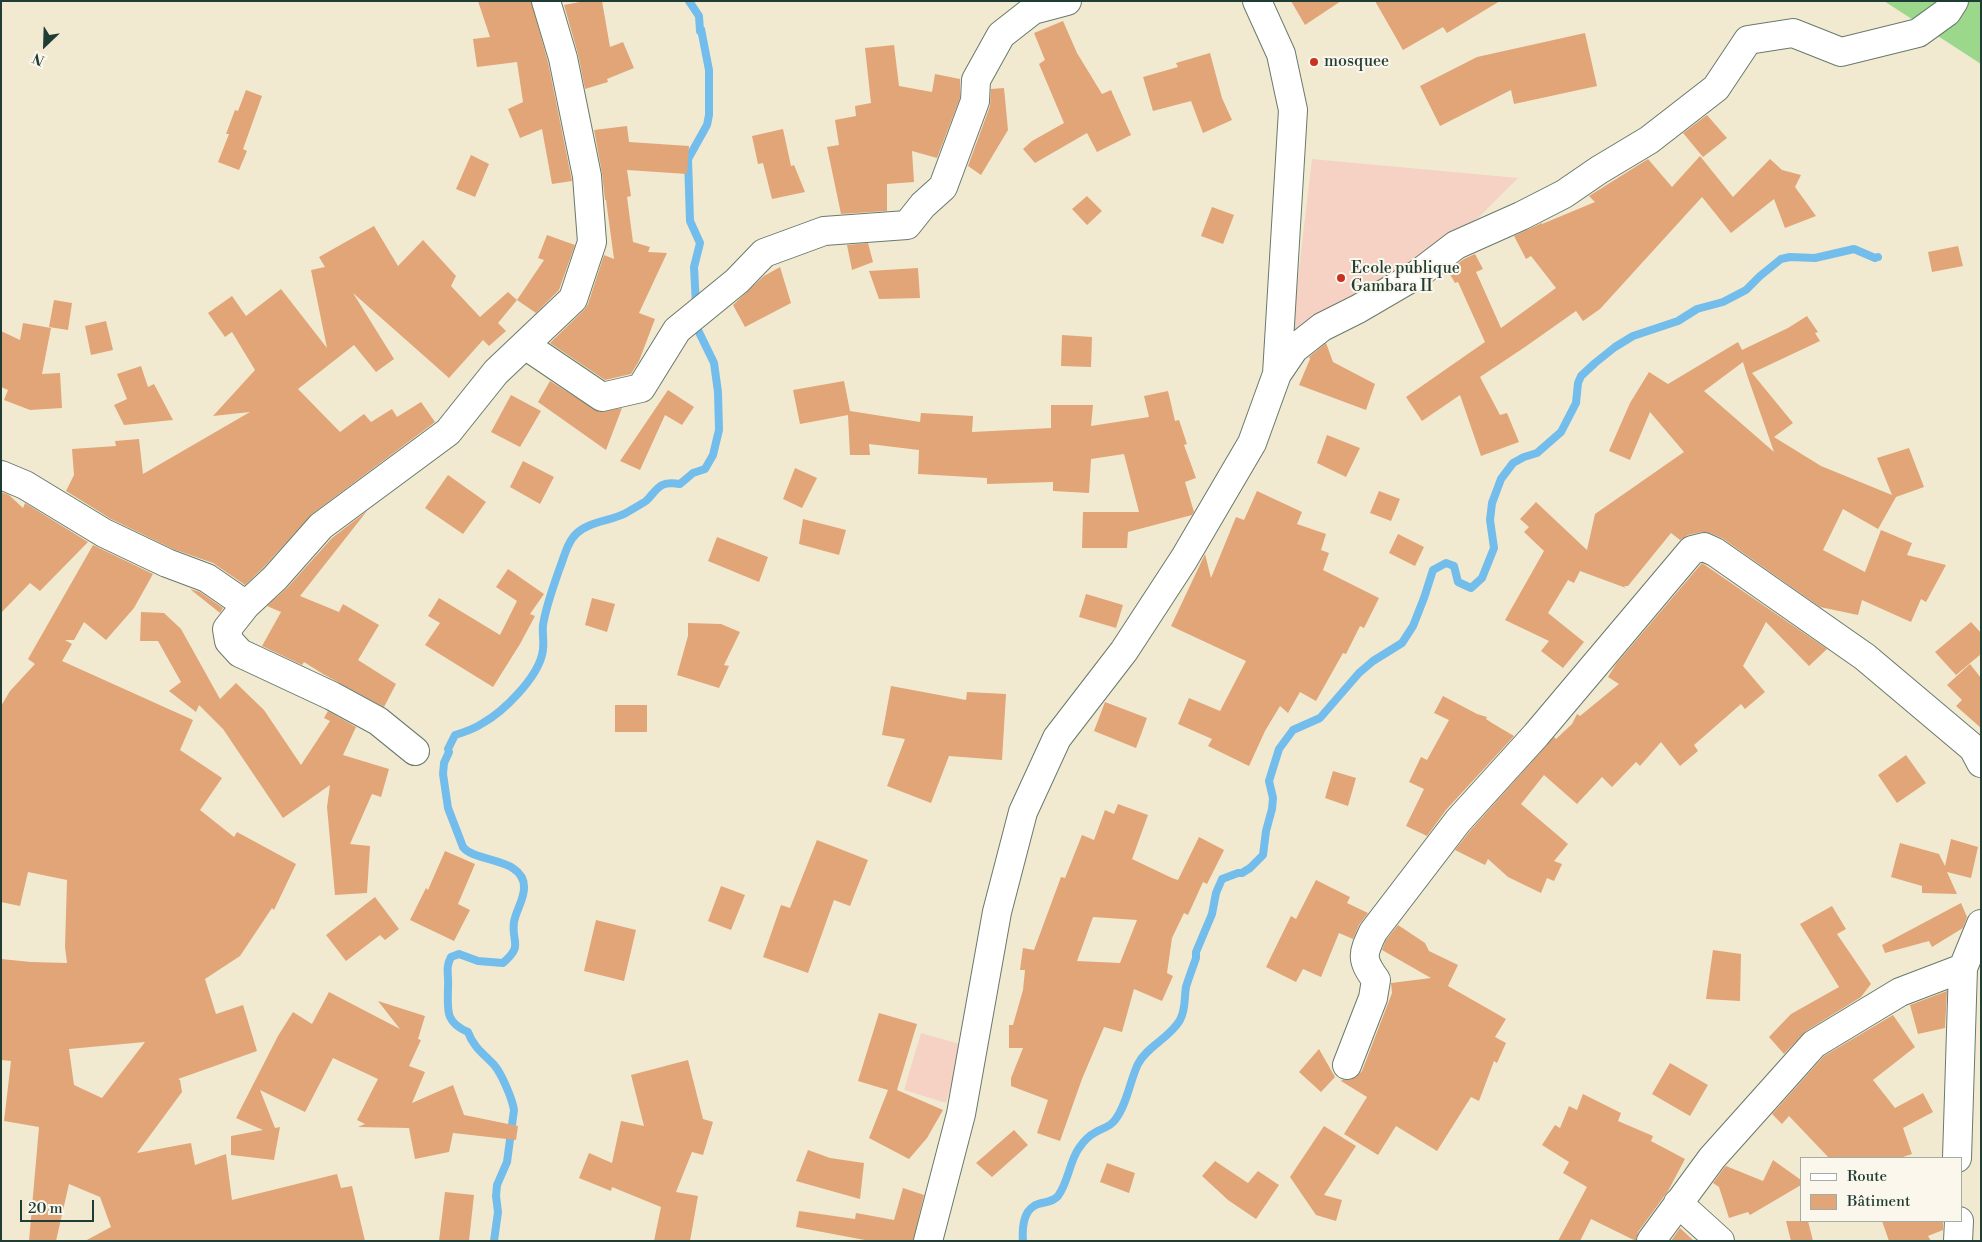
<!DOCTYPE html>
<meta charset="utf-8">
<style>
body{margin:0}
#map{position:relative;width:1982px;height:1242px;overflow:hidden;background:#f1ead1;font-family:"Libre Bodoni",serif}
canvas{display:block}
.frame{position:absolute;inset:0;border:2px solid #1f3d34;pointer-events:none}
.legend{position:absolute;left:1800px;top:1157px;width:162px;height:65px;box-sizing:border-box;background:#fbf7ec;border:1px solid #a3ada2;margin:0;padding:6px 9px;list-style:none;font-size:15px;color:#1f3d34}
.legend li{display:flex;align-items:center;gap:10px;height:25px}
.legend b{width:25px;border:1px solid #a3ada2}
.north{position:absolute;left:20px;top:20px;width:50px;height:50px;-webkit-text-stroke:4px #fbf7ec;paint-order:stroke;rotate:204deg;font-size:14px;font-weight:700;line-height:20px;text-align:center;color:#1f3d34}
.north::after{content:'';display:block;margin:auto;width:18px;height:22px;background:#1f3d34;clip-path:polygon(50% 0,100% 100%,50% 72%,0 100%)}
.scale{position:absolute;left:20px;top:1200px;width:74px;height:22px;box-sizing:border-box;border:2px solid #1f3d34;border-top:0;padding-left:6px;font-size:15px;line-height:18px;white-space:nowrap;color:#1f3d34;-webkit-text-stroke:4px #fbf7ec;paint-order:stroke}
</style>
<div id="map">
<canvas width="1982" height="1242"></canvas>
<div class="frame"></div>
<ul class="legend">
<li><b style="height:6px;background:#fff"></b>Route</li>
<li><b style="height:14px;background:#e1a578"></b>Bâtiment</li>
</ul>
<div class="north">N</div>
<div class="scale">20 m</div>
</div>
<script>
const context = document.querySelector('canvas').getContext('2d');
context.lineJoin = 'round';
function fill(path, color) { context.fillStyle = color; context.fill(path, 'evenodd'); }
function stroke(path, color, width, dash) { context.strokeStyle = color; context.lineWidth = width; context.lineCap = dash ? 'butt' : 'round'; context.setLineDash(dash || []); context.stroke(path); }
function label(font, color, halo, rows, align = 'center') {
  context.font = font + ' "Libre Bodoni",serif'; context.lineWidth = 4; context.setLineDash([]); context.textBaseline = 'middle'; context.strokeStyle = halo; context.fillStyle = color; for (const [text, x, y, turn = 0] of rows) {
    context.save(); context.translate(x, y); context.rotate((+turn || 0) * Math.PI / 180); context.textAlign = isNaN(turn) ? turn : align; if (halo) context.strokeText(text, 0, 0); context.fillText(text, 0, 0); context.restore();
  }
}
fill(new Path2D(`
 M1312 159 1518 178 1478 218 1291 337Z
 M921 1033 963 1045 946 1103 904 1090Z`), '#f6d2c4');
fill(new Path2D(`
 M1884 1H1981V64Z`), '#9cd88c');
stroke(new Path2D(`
 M689 1 699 16 700 31 701 29 709 70V115L707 125 688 159 690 221 700 243 694 267 696 305
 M494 1241 498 1212 496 1196 497 1185 507 1162 514 1110C512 1098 502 1075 495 1066 485 1055 473 1047 468 1032 444 1022 448 1009 448 987 449 975 445 968 451 957L459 954 478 961 503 963C524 945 511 943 514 922 516 910 524 900 524 888 525 857 475 863 463 847L448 808 443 774 444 763 449 752 448 749 455 735C465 732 474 729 483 723 504 711 536 679 542 655 545 645 542 635 543 625 546 606 553 588 559 570 564 558 567 542 577 533 590 521 611 521 626 513 629 511 645 502 646 501 659 488 658 481 680 484L693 473 705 469 713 455 719 430 718 392 714 363 697 328V322
 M1023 1241C1022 1230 1023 1212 1034 1206 1042 1201 1051 1204 1058 1196 1069 1181 1069 1162 1079 1148 1083 1142 1090 1135 1096 1132 1103 1128 1110 1127 1115 1120 1127 1105 1130 1080 1138 1064 1147 1046 1170 1038 1180 1020 1186 1009 1184 998 1186 987 1189 977 1193 967 1196 958V952L1212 914 1216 893 1222 879 1238 873H1242L1250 868 1263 855 1266 831 1272 809 1273 798 1269 781 1279 749 1293 730 1320 718 1359 673 1373 661 1402 643 1413 626 1424 598 1433 570 1446 563 1454 566 1458 582 1471 588 1482 578 1494 548 1490 520 1492 503 1501 479 1513 463 1524 457 1537 453 1561 432 1576 403 1578 383 1581 376 1595 363 1615 347 1633 336 1678 321 1697 309 1723 302 1746 290 1760 276 1781 259 1790 257 1815 258 1854 249 1875 258 1878 257`), '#73bdec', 8);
fill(new Path2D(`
 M478 1H531L548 62 572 181 552 184 542 129 520 138 508 109 523 102 517 62 477 67 473 39 490 37Z
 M585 1H602L610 47 623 42 634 68 607 79 608 82 585 89 578 54 564 5Z
 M1291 1H1341L1305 25Z
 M1375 1H1500L1447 33 1443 27 1403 50Z
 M1063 21 1077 53 1102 94 1111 90 1131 135 1097 152 1087 133 1035 163 1023 149 1032 141 1064 123 1039 64 1045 60 1034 33Z
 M1585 33 1597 86 1514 104 1511 90 1440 126 1420 86 1477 57Z
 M894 45 899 86 932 92 935 74 960 79V98L937 158 912 151 914 182 887 184V211L841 214 827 147 839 145 835 120 856 116 855 106 871 103 865 48Z
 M1210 53 1222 98 1232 120 1203 133 1191 101 1153 111 1143 77 1178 67 1176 63Z
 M1004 88 1008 130 981 175 968 166 990 106 991 89Z
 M246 90 262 96 243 149 247 151 239 170 218 162 229 134H226L235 110 238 111Z
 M1707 115 1727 138 1703 157 1683 133Z
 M627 126 629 142 689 146 687 174 627 170 631 196 627 197 633 242 650 247 648 252 667 253 639 313 655 319 639 361 631 374 605 380 550 343 584 310 588 304 604 255 614 259 606 200H605L602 173 594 130Z
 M783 129 791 166 794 165 805 192 772 199 763 163 758 164 752 136Z
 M471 155 489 164 475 197 456 189Z
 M1700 156 1733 197 1770 159 1782 170 1801 175 1795 187 1816 216 1785 228 1774 199 1731 233 1702 197 1600 309 1583 321 1576 311 1525 347 1480 377 1500 415 1507 413 1519 442 1481 456 1460 395 1422 421 1406 397 1485 342 1458 282 1455 283 1448 271 1464 259 1475 254 1483 269 1476 272 1501 328 1556 288 1531 256 1526 259 1514 236 1542 223V224L1595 202 1589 196 1648 159 1672 187Z
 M1087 196 1102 211 1087 225 1072 209Z
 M1212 207 1234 215 1223 244 1201 236Z
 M374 226 398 266 423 240 456 276 451 286 480 317 508 292 517 300 498 323 506 331 489 346 483 340 449 378 353 293 394 359 376 372 354 345 298 389 340 432 364 414 371 422 392 409 397 417 421 402 435 422 312 514 264 567 245 585 213 563 173 549 111 519 66 491 74 475 72 449 116 446 115 441 139 439 143 474 250 412 213 416 255 370 232 332 225 337 208 313 232 296 246 316 281 289 327 348 311 270 325 267 319 257Z
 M547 235 575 245 559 290 536 313 517 300 544 260 538 258Z
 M868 243 873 262 852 270 847 245Z
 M1958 246 1963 266 1932 272 1928 252Z
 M780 267 791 303 745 327 733 305 764 276Z
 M918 268 920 298 879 299 869 271Z
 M54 300 72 303 68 330 49 327Z
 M1807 316 1818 332 1815 333 1820 341 1752 373 1793 423 1774 437 1821 466 1892 495 1877 458 1909 448 1924 487 1896 497 1878 529 1843 509 1823 550 1865 572 1881 530 1912 543 1907 555 1946 565 1926 602 1921 599 1911 622 1862 600 1858 615 1820 607 1722 538 1710 533 1701 532 1688 535 1680 540 1671 533 1628 586H1624L1626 588 1580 571 1574 583 1568 580 1548 613 1584 642 1563 668 1541 651 1549 641 1505 620 1544 551 1524 532 1529 527 1520 519 1536 502 1587 550 1595 514 1684 452 1650 412 1630 460 1609 451 1630 403 1649 372 1668 384 1738 342 1742 350 1788 328ZM1743 362 1747 375 1774 452 1704 391Z
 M106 321 113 350 91 355 85 326Z
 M23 323 51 328 42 374 60 373 62 408 30 410 4 400 8 390 1 387V331L20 340Z
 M1062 335 1092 337 1091 367 1061 366Z
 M1326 343 1333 362 1375 384 1366 410 1299 385 1310 359 1309 357Z
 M141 366 148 387 154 384 173 420 124 425 114 405 127 399 117 374Z
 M550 381 599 412 622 408 606 450 538 402Z
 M844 381 850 411 920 422 921 413 973 416 972 432 1051 428V405H1093L1091 426 1149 417 1144 396 1168 391 1175 421 1179 420 1187 444 1184 445 1196 478 1185 482 1194 512 1192 515 1128 532 1127 548H1082L1083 512H1139L1124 454 1091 459 1089 493 1053 491V482L987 484V478L918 474 919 450 869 444 870 455H850L848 415 800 424 793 390Z
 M668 390 694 407 682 425 665 415 640 470 620 461Z
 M511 395 541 411 520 447 491 432Z
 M1327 435 1360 448 1346 477 1317 463Z
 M523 461 554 477 540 504 510 487Z
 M795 468 817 478 802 508 783 499Z
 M448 475 486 502 463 534 425 508Z
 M1257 491 1302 512 1297 524 1326 534 1321 550 1329 553 1323 570 1379 598 1364 628 1360 626 1346 654 1343 653 1316 701 1300 692 1288 713 1280 706 1265 731 1249 766 1208 746 1212 739 1178 724 1189 698 1220 711 1246 661 1171 626 1205 554 1211 578 1236 517 1244 520Z
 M1379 491 1400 499 1391 521 1370 513Z
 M1 492 9 495 23 508 25 503 88 542 40 591 30 583 1 613Z
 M367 511 300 596 339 612 343 604 379 625 358 660 396 684 384 707 323 674 304 662 302 665 262 646 281 612 267 606 287 588 332 538Z
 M803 519 846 530 839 555 799 544Z
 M1398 534 1424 547 1415 566 1389 553Z
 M717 537 768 557 759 582 708 561Z
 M93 545 153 574 134 608 106 640 84 622 74 640H65L72 644 62 661 193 720 180 750 222 778 200 810 234 837 237 832 296 864 274 910 272 908 240 956 205 979 216 1014 243 1005 257 1051 178 1079 180 1080 182 1092 137 1153 191 1143 195 1165 226 1154 232 1200 337 1174 341 1188 352 1186 365 1241H85L111 1227 100 1197 69 1184 56 1241H29L39 1127 4 1121 11 1061 1 1060V959L31 962 67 963 65 947 67 880 28 872 20 906 1 902V706L10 691 35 664 28 659ZM145 1042 102 1098 74 1085 69 1049Z
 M1702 563 1827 649 1809 666 1766 622 1743 666 1765 692 1745 709 1741 704 1694 745 1698 751 1680 766 1661 742 1640 766 1636 762 1612 787 1602 777 1577 804 1544 775 1521 804 1568 844 1554 861 1562 864 1554 881 1547 878 1541 893 1508 877 1488 859 1485 865 1455 850 1470 831 1554 737 1556 739 1572 724 1577 714 1580 716 1619 684 1608 677 1616 664Z
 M508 569 544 594 530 614 535 616 520 644 493 687 425 645 440 623 428 616 439 598 500 635 517 601 496 587Z
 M190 589 200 592 223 608 220 613Z
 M1086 594 1123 605 1116 628 1079 617Z
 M592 598 615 604 607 632 585 625Z
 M141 612 164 613 181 629 220 699 236 683 264 710 301 765 330 721 324 718 328 711 356 727 343 755 389 769 381 797 372 794 350 844 370 846 367 893 335 895 327 807 330 785 283 818 223 729 199 705 196 712 169 691 181 682 158 641H140Z
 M1971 622 1981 633V654L1956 675 1935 652Z
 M688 623 721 624 740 632 724 665 729 666 719 688 677 675 688 636Z
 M1970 664 1981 678V728L1956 706 1962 700 1947 685Z
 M891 686 966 700 967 692 1006 694 1002 760 949 756 931 803 887 786 905 739 882 735Z
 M1443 696 1477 714 1487 717 1486 719 1492 723 1514 736 1446 810 1427 836 1406 826 1424 789 1409 782 1421 757 1427 760 1449 720 1434 713Z
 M1105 702 1147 718 1136 748 1094 731Z
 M615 705H647V732H615Z
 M1906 755 1926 783 1897 803 1878 775Z
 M1333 771 1356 778 1348 806 1325 798Z
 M1118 804 1148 815 1132 859 1172 878 1178 880 1199 837 1224 850 1207 884 1203 882 1188 915 1184 913 1172 938 1167 973 1173 976 1162 1001 1134 989 1122 1032 1104 1027 1082 1079 1060 1141 1037 1133 1048 1100 1011 1086V1078L1023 1048H1009V1025H1013L1023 990 1025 970H1020L1023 948 1034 950 1061 877 1065 878 1082 835 1094 840 1105 810 1114 814ZM1093 917 1137 920 1120 963 1077 961Z
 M1951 839 1978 847 1971 878 1947 872 1957 894 1922 893V886L1891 877 1900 843 1939 854 1945 866Z
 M817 840 868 860 850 906 834 900 808 973 763 957 781 905 790 908Z
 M445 851 475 864 458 904 470 910 454 941 410 920 426 888 428 890Z
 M1316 880 1350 897 1347 903 1368 913 1359 925 1353 939 1339 933 1321 977 1303 969 1296 982 1266 967 1291 916 1296 919Z
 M721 886 745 895 731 930 708 921Z
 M375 897 399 929 385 940 380 935 346 961 326 935Z
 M1961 903 1967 917 1963 928 1932 947 1929 941 1885 953 1882 945Z
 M1832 906 1846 929 1837 934 1871 984 1861 997 1806 1031 1784 1054 1769 1037 1791 1014 1839 987 1800 924Z
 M596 920 636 930 624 981 584 971Z
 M1398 925 1425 943 1429 951 1458 965 1448 986 1506 1019 1495 1037 1506 1043 1497 1063 1494 1061 1479 1101 1471 1097 1437 1151 1396 1126 1378 1155 1344 1134 1367 1097 1341 1081 1342 1080H1350L1356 1077 1362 1071 1392 993 1391 983 1431 978 1382 950 1386 940Z
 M1713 950 1741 954 1740 1001 1706 999Z
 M1947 991 1945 1028 1918 1034 1910 1005Z
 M329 992 400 1029 378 1001 425 1016 418 1039 421 1040 409 1066 425 1072 412 1103 453 1085 464 1115 518 1126 516 1140 453 1133 449 1152 415 1159 409 1128 358 1127 365 1124 357 1120 378 1079 333 1058 305 1112 260 1090 275 1128 280 1127 274 1160 231 1155V1136L263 1130 236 1118 278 1036 293 1012 312 1024Z
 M879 1013 917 1024 897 1090 943 1110 927 1138 909 1159 869 1138 888 1090 858 1081Z
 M1893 1015 1915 1047 1873 1080 1895 1108 1923 1093 1933 1112 1903 1128 1912 1154 1900 1158H1829L1789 1116 1782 1124 1772 1114 1824 1056Z
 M1319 1049 1335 1077 1321 1092 1299 1072Z
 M688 1060 703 1119 713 1122 703 1155 692 1152 676 1192 698 1196 690 1241H654L661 1207 612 1187 611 1191 579 1178 589 1153 612 1163 621 1121 644 1126 631 1075Z
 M1670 1063 1708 1085 1690 1116 1652 1094Z
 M1583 1094 1621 1113 1618 1121 1653 1136 1651 1141 1685 1159 1668 1191 1638 1232 1636 1241 1591 1219 1580 1241H1558L1587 1187 1563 1173 1569 1162 1542 1145 1555 1125 1560 1128 1569 1106 1577 1110Z
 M1324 1126 1356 1146 1324 1195 1342 1200 1336 1221 1316 1215 1290 1177Z
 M1014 1130 1028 1145 992 1177 976 1163Z
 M808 1150 830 1158 864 1163 860 1199 796 1181Z
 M1773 1160 1801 1180V1185L1750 1215 1748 1212 1729 1218 1719 1187 1713 1183 1724 1168 1726 1166 1763 1181Z
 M1215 1161 1248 1183 1258 1171 1279 1185 1256 1219 1228 1200 1202 1176Z
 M1107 1163 1135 1173 1129 1193 1100 1182Z
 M903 1188 924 1195 913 1241H870L796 1227 799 1211 855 1219 856 1213 894 1220Z
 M445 1192 474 1195 469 1241H439Z
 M1786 1221H1808L1813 1241H1791Z
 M1882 1221H1943V1230L1928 1236 1931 1241H1889Z
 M1680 1228 1694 1241H1671Z`), '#e1a578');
const street = new Path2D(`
 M525 345 602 397 641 388 677 330 737 281 764 253 824 231 907 225 923 205 943 187 975 101 976 80 1001 35 1033 10 1067 1
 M1277 374 1294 349 1322 327 1358 309 1418 274 1456 245 1521 216 1564 194 1599 170 1649 140 1716 88 1748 40 1793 33 1841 52 1918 33 1947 12 1954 1
 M1 475 25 485 104 533 167 563 207 578 246 605
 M415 751 378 721 332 696 240 653 229 641 227 629 246 605 275 578 321 526 448 432 496 372 573 299 592 242 587 176 563 58 546 1
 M1347 1065 1373 998 1376 980C1361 959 1362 955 1373 932L1458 821 1536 735 1692 550 1704 547 1715 552 1865 657 1973 748 1981 763
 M1957 1158 1963 968 1981 924
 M1678 1203 1720 1241
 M928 1241 961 1114 997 912 1023 812 1057 738 1124 651 1184 559 1252 443 1277 374 1293 110 1281 54 1257 1
 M1651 1241 1712 1158 1814 1044 1900 992 1963 968
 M1958 1241 1959 1221`);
stroke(street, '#687a6b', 30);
stroke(street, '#fff', 28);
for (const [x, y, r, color] of [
 [1314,62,5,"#c8321e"],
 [1341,278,5,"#c8321e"]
]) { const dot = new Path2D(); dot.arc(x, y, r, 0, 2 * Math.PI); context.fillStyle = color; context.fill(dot); stroke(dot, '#fbf7ec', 2); }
label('16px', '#1f3d34', '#fbf7ec', [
 ["mosquee",1324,62],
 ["Ecole publique",1351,269],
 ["Gambara II",1351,287]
], 'left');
</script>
